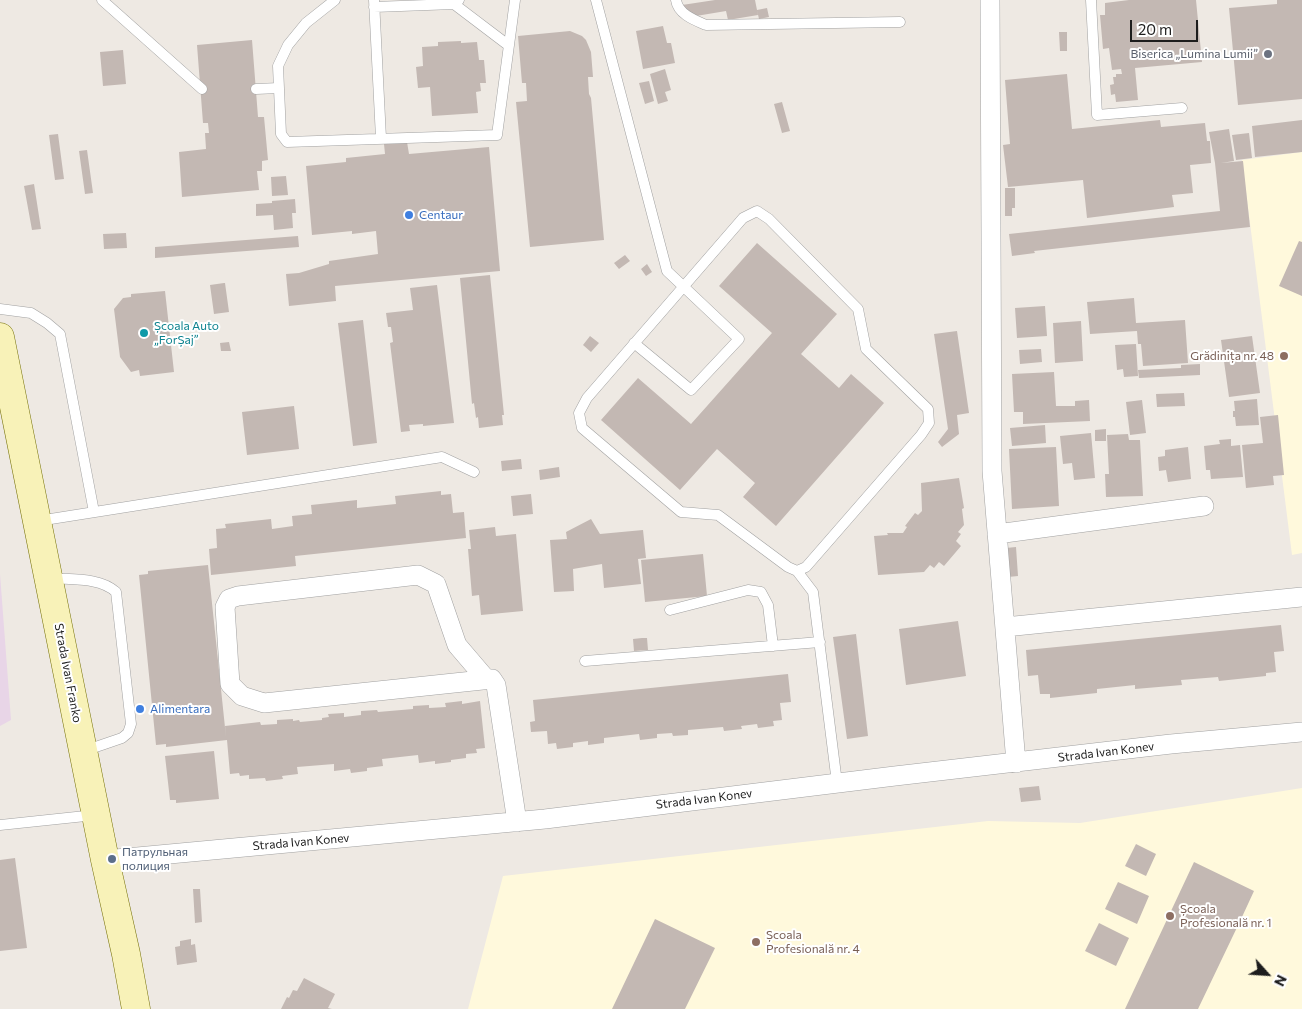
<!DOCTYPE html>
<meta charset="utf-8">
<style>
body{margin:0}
#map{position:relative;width:1302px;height:1009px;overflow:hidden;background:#eee9e3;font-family:Commissioner,sans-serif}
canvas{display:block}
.north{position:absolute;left:1242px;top:949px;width:50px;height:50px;-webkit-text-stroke:4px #fff;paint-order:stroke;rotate:116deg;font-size:14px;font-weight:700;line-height:20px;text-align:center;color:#1d1d1d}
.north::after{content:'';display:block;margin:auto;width:18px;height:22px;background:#1d1d1d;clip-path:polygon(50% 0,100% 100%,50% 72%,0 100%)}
.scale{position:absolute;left:1130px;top:20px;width:68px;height:22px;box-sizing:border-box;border:2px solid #1d1d1d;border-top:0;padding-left:6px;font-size:15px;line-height:18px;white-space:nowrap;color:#1d1d1d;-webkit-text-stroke:4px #fff;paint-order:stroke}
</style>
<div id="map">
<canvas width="1302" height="1009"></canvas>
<div class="north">N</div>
<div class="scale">20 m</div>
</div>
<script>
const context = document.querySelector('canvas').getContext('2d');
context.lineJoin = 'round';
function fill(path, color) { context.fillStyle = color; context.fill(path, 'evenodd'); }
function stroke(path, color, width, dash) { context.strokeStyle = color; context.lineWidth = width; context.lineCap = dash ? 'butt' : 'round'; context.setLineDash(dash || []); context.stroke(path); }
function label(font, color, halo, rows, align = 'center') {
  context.font = font + ' Commissioner,sans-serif'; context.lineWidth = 4; context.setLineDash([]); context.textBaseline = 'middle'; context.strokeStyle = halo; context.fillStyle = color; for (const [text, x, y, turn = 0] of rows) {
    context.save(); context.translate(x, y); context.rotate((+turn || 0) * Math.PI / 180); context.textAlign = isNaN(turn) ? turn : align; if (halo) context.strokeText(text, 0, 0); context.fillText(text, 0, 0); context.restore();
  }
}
fill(new Path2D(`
 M0 574 11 720 0 726Z`), '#e8d5e7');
fill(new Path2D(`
 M1302 152V553L1292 555 1242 160Z
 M1302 788V1009H468L503 876 988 821 1080 823Z`), '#fff9dc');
fill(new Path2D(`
 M715 0H755L758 15 728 20 726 11 684 18 682 5Z
 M1129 0H1196L1202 62 1135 68 1138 100 1116 102 1115 94 1111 95 1110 85 1114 84 1113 77H1116V74H1122L1121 69 1112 70 1109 48 1103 49 1100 15H1105V3Z
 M1277 0H1302V99L1238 105 1229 8 1277 4Z
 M767 8 769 17 759 19 757 10Z
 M663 26 667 43H671L675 63 643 69 636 31Z
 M570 31 582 36 586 40 591 52 593 77H588L589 94 591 98 604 240 530 247 516 102 527 101 526 83H522L518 36Z
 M1059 32H1067V51H1060Z
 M252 40 258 117H264L268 160 262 161V171H257L259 190 182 197 179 152 206 149 205 133H209L208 123H203L197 45Z
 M461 41V43L477 42 479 60H484L486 83H480L481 91 476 92 478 113 432 116 430 87 418 88 416 67 423 66 422 47 438 46V42Z
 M123 50 126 84 103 86 100 52Z
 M665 69 671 90 665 92 668 101 658 104 650 74Z
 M1067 74 1072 129 1160 120 1161 127 1205 123 1207 141H1210L1211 163 1190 165 1193 193 1172 195 1174 207 1087 218 1083 180 1008 187 1003 145 1010 144 1005 80Z
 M649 81 654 101 645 104 639 83Z
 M782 102 790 131 782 133 774 104Z
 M1302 120V152L1255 157 1252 126Z
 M1229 129 1234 161 1221 163 1243 161 1250 227 1034 251 1035 253 1012 256 1009 234 1220 211 1215 163 1209 132Z
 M1249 133 1252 158 1236 160 1232 135Z
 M58 134 64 179 55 180 49 135Z
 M407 142 409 154 489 147 500 271 335 286 336 301 289 306 286 274 299 273 329 264V261L378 254 376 231 352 234V231L312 235 306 166 346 162V158L385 154 384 144Z
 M87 150 93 193 85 194 79 151Z
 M286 176 288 195 272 196 271 177Z
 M34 184 41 229 32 230 24 186Z
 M1005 188H1015V208H1012V216H1005Z
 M295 199 296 213H292L293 228 274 230 273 215 256 216V204L272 203V201Z
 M126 233 127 248 104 249 103 234Z
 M298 236 299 247 155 258V247Z
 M1299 241 1302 242V296L1279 286Z
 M757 243 837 314 801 354 839 388 851 374 884 403 776 526 743 497 755 483 717 449 680 490 601 420 638 378 691 424 772 333 719 286Z
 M625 255 630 261 619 269 614 263Z
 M647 264 652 272 646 276 641 269Z
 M490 275 504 415H502L503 425 479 428 478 417 476 418 474 403 472 404 460 278Z
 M224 283H225L229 312 214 314 210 285Z
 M437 285 454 423 423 426V424L409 425 410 431 401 432 390 343 393 342 391 327H388L386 313 413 310 410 288Z
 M165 291 174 372 140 376 139 370 131 372 120 357 114 309 123 298 131 297V294Z
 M1134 298 1136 323 1185 320 1188 363 1143 366 1141 344H1138L1137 331 1090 334 1087 302Z
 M1045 306 1047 336 1017 338 1015 308Z
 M363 320 377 443 353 446 338 323Z
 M1081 321 1083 361 1055 363 1053 323Z
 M957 331 969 413 957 415 959 434 942 447 938 442 948 429 934 334Z
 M590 336 599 343 591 352 583 345Z
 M1252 336 1260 393 1229 397 1221 340Z
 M229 342 231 351H221L220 343Z
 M1136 344 1138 376 1124 377 1123 369 1117 370 1115 345Z
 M1041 349 1042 362 1020 364 1019 350Z
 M1200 364V375L1139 378 1138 370 1181 368V365Z
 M1054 372 1056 406H1075V401L1089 400 1090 421 1023 424V412H1014L1012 374Z
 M1184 393 1185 406 1157 407 1156 394Z
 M1257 399 1259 425 1236 426 1235 417H1233V411H1235L1234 401Z
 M1142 400 1146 433 1130 435 1126 402Z
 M294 406 299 449 247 455 242 412Z
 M1278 415 1284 475 1273 476 1274 485 1246 488 1242 445 1263 443 1260 417Z
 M1045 425 1046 443 1012 446 1010 428Z
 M1106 429V441H1095V430Z
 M1091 433 1095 478 1074 480 1072 463 1063 464 1060 436Z
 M1128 434 1129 440H1140L1143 496 1106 497 1105 474H1109L1107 435Z
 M1231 439V446L1240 445 1243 477 1211 479 1210 470H1206L1204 446 1220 444 1219 440Z
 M1056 447 1059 506 1012 509 1009 449Z
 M1188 447 1191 479 1168 482 1166 470 1159 471 1158 457 1165 456V450Z
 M521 459 522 469 502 471 501 461Z
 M559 467 560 477 540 480 539 470Z
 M959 478 964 508 962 509 964 525 958 532 961 534 956 541 961 546 944 566 939 562 934 568 930 565 924 572 878 575 874 536 888 535 887 533H903L907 527 905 526 915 513 918 515 922 511 921 483Z
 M441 491V495L451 494 453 513 464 512 466 538 295 556 296 566 211 575 209 549 217 548 216 529 226 528 225 524 271 519 272 529 293 526 292 516 312 514 311 505 357 500V508L396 504 395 496Z
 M531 494 533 514 513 516 511 496Z
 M591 519 600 534 643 530 646 558 638 559 641 584 604 588 602 564 573 569 574 591 554 592 550 540 567 539 566 532Z
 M495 527 496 536 516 534 523 611 481 615 479 595 472 596 468 549H471L469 530Z
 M1016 547 1018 576 1008 577 1006 548Z
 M703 554 707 596 645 602 641 560Z
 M208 565 226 737 225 726 260 722 261 725 277 724V720L293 719V721L299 720 300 722 322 720V718L329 717 328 714 344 713V717L361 715V711L377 710 378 712 413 709V706L429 705V708L446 707 445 703 462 701V704L480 701 485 748 476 749 477 753 466 754V758L451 760V762L435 764V761L419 763 418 755 382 759 383 766 367 768V771L351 773 350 769 334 771V764L297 767 298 774 282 776 283 779 266 781 265 778 249 779V775L240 776 239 773 230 774 227 740 166 747V744L156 745 139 575 148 574V571Z
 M958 621 966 676 906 685 899 629Z
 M1281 625 1284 651 1274 652 1276 672 1266 673V676L1219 681 1218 677 1181 680 1182 685 1135 689V685L1097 689V693L1050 698V694H1040L1038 675 1028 676 1026 650Z
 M856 634 868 736 847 739 833 637Z
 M642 638H647L648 650 634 651 633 639Z
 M788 674 791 702 780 703 782 720 773 721 774 726 758 728 757 724 741 726 742 729 724 731 723 727 688 730V735L673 736 672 733 657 734V738L640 740 639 734 604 738V743L588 745V741L573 743V747L557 749 556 743 548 744 547 731 531 732 530 722 535 721 533 700Z
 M214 751 219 799 176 803V800H170L165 756Z
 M1039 786 1041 800 1021 802 1019 788Z
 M1136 844 1156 854 1146 876 1125 866Z
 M15 858 27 948 0 951V860Z
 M1194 862 1254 891 1242 917 1198 1009H1125Z
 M1118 882 1149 896 1137 924 1105 909Z
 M193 889H200L202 922 195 923Z
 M655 919 715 948 685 1009H612Z
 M1099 923 1129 938 1116 966 1085 951Z
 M191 939V945L195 944 197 962 177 965 175 947 180 946V941Z
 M304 978 335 994 328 1008 332 1009H281L287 997 289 998 293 990 297 991Z`), '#c3b8b3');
const service = new Path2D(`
 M102 0 202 89
 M335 0 306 23 288 45 278 66 281 134 287 142 497 135 515 0
 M374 0 381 138
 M596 0 667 271 739 339 691 390 634 343
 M676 0C678 14 694 20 706 25L900 22
 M1091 0 1097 115 1182 108
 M454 4 508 45
 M374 7 454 4 459 0
 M256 89 279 88
 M0 309 31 313 47 323 60 334 94 512
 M38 521 442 457 474 472
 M797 571 806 567 921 435 929 423 928 409 866 349 858 309 769 219 757 211 743 218 587 398 579 413 582 428 681 512 718 515 788 567 797 571 813 592 837 783
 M50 578C71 580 100 577 116 592L131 724 128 733 122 738 84 751
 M670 610 748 590 761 592 768 605 773 646
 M585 661 820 642
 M0 825 95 815`);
const minor = new Path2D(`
 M990 0 992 471 1016 763
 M997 534 1204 506
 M1005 627 1302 597
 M486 679 457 645 436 584 418 575 238 596 229 599 225 607 230 684 242 696 264 703 492 679 496 685 517 822
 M105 860 545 819 895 776 1171 744 1302 732`);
const secondary = new Path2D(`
 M0 337 105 860 126 954 136 1009`);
stroke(service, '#a1a1a1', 11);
stroke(minor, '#a1a1a1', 20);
stroke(secondary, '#736e06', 29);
stroke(service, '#fff', 10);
stroke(minor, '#fff', 19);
stroke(secondary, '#f8f2b8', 28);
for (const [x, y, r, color] of [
 [1268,54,5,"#6b7280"],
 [409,215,5,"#3f7fe0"],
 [144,333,5,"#0f9aa8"],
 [1284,356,5,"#8d6e63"],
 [140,709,5,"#3f7fe0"],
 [112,859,5,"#5c6f8a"],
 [1170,916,5,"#8d6e63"],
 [756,942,5,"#8d6e63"]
]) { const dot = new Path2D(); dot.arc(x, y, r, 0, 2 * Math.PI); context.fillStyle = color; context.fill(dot); stroke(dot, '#fff', 2); }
label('12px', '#5b616d', '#fff', [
 ["Biserica „Lumina Lumii”",1258,54]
], 'right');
label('12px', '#366cbe', '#fff', [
 ["Centaur",419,215],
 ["Alimentara",150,709]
], 'left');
label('12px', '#0d838f', '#fff', [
 ["Școala Auto",154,326],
 ["„ForȘaj”",154,340]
], 'left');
label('12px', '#785e54', '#fff', [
 ["Grădinița nr. 48",1274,356,"right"],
 ["Școala",1180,909],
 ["Profesională nr. 1",1180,923],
 ["Școala",766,935],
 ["Profesională nr. 4",766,949]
], 'left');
label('12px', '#1d1d1d', '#fff', [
 ["Strada Ivan Franko",68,673,79],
 ["Strada Ivan Konev",1106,752,-7],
 ["Strada Ivan Konev",704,799,-7],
 ["Strada Ivan Konev",301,842,-5]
]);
label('12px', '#4e5e75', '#fff', [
 ["Патрульная",122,852],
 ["полиция",122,866]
], 'left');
</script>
